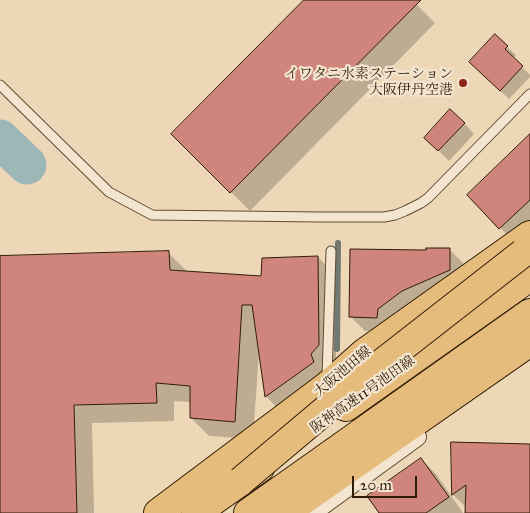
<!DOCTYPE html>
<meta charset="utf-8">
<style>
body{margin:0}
#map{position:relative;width:530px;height:513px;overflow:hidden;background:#edd7b7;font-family:"IM FELL Great Primer",serif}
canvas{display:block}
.scale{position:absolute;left:352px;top:476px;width:65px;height:22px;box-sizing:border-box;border:2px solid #301d07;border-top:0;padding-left:6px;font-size:15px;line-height:18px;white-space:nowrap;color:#301d07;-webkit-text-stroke:4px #f3e5d0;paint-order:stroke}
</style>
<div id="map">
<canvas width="530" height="513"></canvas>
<div class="scale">20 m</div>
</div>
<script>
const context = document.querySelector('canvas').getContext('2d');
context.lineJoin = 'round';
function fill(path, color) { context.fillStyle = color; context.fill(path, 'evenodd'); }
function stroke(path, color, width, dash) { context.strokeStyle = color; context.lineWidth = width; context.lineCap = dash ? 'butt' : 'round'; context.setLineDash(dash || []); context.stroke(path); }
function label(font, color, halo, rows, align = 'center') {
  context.font = font + ' "IM FELL Great Primer","Noto Serif JP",serif'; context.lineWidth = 4.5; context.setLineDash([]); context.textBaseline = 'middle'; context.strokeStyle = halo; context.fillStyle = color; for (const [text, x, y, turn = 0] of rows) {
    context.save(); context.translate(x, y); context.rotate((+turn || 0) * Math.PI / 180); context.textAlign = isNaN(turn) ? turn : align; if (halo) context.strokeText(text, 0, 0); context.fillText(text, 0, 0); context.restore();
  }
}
fill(new Path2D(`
 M305 0H412L435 23 250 211 173 134Z
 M507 47 516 55 513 58 530 75V77L509 99 479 71Z
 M464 123 474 134 449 161 436 148Z
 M530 135V236L519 247 468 195Z
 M449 249 464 264V284L391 331H365L350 316Z
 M168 253 187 271 262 277 318 257 336 276V364L284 415 266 396 260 352H259L253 439 209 436 191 418V402L174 401V421L92 423 94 513H0V257Z
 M452 443 530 445V513H466L467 508 453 495Z
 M421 459 436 474 463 513H381Z`), '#0003');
stroke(new Path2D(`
 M337 349 338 243`), '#717971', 6);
stroke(new Path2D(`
 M0 139 27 165`), '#9db7b8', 39);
const building = new Path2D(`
 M304 0H421L230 193 171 134Z
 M495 34 508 46 505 49 523 66 500 91 469 62Z
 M450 109 465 123 438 151 424 138Z
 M530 134V200L499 229 467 195Z
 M426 248H450V270L402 291 378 309 377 318 349 317 350 249 426 250Z
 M169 251 170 270 261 276 262 258 318 256 319 345 311 354 314 362 265 397 252 305H242L235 422 190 418V386L156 383 157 403 74 405 77 513H0V256Z
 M451 442 530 444V513H465L466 485 452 495Z
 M421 458 449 497 426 513H379L367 496Z`);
fill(building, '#cf847c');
stroke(building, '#301d07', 1);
const lane = new Path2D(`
 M0 85 109 192 152 215 319 217H384L395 215 405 211 421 203 428 198 530 94
 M327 378 331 251`);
const street = new Path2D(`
 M312 513 417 437`);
const primary = new Path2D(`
 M158 513 327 386 364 353 530 235`);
const highway = new Path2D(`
 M346 407 530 277
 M196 513 260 468
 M248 513 530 313
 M285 513 530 342`);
stroke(lane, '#5f4c33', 11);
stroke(street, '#5f4c33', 20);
stroke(primary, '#301d07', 30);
stroke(highway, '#301d07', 30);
stroke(lane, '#f3e5d0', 9);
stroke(street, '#f3e5d0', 18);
stroke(primary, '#e6bc7c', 28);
stroke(highway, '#e6bc7c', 28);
const highwayBridge = new Path2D(`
 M241 481 373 370 523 253`);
stroke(highwayBridge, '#301d07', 30, []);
stroke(highwayBridge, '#e6bc7c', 28);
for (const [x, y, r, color] of [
 [463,83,5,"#8f2418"]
]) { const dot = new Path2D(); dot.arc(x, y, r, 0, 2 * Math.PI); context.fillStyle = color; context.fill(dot); stroke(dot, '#f3e5d0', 2); }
label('14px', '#301d07', '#f3e5d0', [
 ["イワタニ水素ステーション",453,75],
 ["大阪伊丹空港",453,91]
], 'right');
label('14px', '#301d07', '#f3e5d0', [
 ["大阪池田線",343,372,-40],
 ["阪神高速11号池田線",363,395,-35]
]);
</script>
